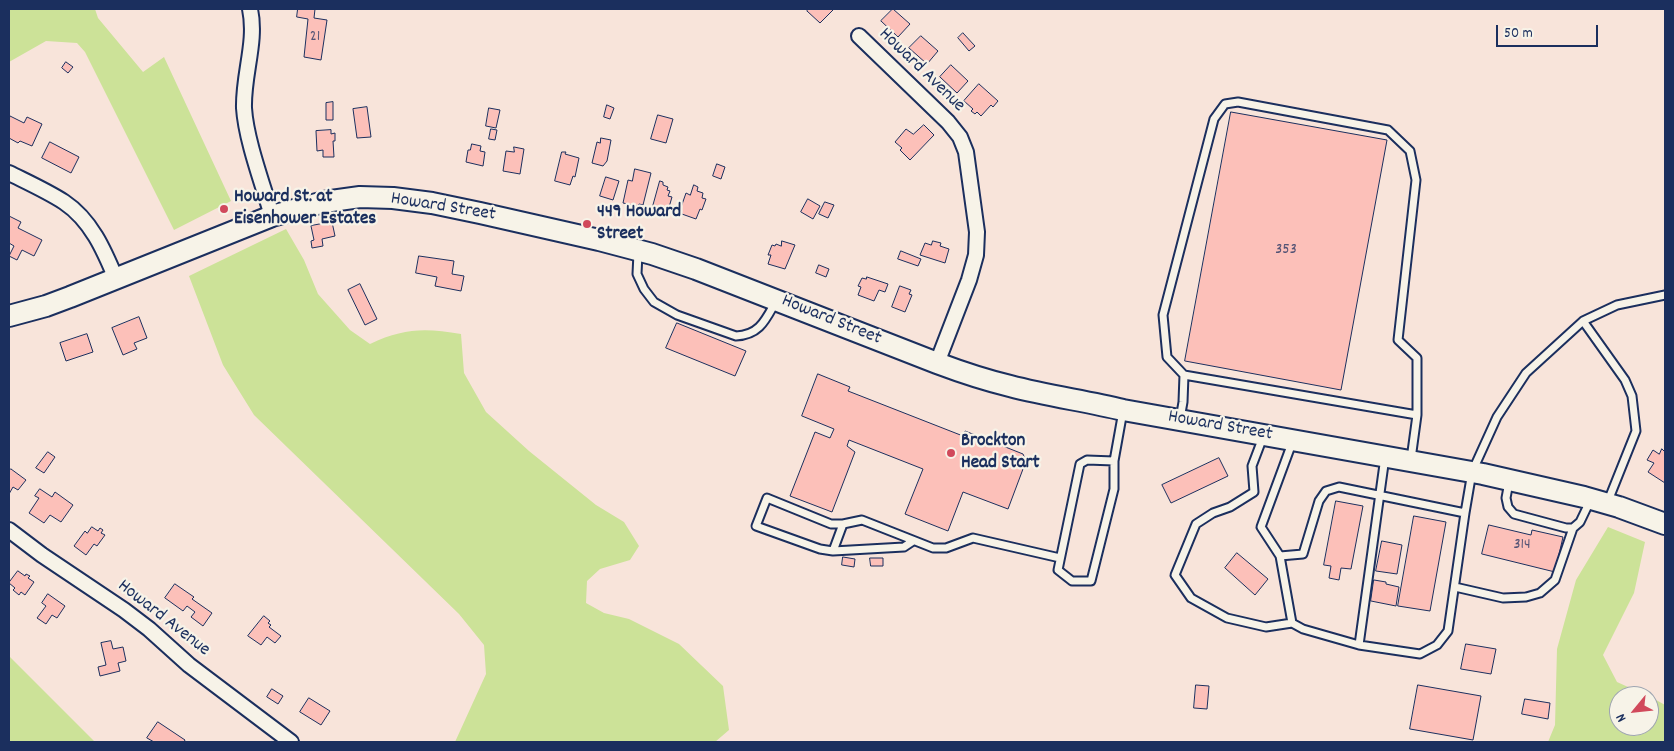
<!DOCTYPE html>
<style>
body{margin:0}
#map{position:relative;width:1674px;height:751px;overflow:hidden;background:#f8e4da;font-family:Dekko,sans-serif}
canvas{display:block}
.frame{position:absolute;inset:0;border:10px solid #1b2f5e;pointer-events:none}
.north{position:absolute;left:1609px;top:686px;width:50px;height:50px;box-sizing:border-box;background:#f7f3e8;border:1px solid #9fa5b1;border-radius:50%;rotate:242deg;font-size:14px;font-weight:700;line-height:20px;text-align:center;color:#1b2f5e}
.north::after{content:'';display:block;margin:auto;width:18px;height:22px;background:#d1495b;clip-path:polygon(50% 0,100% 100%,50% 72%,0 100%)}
.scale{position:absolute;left:1496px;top:25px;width:102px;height:22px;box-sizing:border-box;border:2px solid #1b2f5e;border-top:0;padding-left:6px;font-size:15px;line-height:18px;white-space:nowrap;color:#1b2f5e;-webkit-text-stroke:4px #f7f3e8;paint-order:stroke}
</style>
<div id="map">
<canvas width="1674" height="751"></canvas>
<div class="frame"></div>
<div class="north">N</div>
<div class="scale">50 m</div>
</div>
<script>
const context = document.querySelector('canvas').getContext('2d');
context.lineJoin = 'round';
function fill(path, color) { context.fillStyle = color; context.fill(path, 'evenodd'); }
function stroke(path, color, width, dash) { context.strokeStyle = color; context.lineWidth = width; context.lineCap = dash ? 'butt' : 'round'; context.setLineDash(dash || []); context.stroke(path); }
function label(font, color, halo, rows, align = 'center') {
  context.font = font + ' Dekko,sans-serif'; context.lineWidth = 4.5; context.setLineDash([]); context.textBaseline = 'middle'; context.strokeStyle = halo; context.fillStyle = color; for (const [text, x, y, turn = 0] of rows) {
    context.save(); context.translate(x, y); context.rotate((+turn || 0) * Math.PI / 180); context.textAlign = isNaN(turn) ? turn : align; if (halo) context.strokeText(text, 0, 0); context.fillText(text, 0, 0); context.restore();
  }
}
fill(new Path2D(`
 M9 9H95L98 18 143 72 164 57 231 201 174 230 85 52 77 43 46 41 9 62Z
 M286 229 304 260 318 294 350 330 370 344C404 328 425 328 461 334L464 373 486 412 529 451 596 505 624 522 639 546 630 560 600 569 587 581 586 603 604 613 629 619 679 644 723 686 729 730 715 742H455L486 674 484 645 459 614 254 415 223 365 189 276Z
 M1608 527 1645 542 1634 593 1603 655 1617 682 1648 696H1619V726H1649V696L1665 705V742H1548L1555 725 1557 649 1576 580Z
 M9 656 95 742H9Z`), '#cce298');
const building = new Path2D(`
 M298 9H315L314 18 327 20 321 60 304 57 308 19 297 17Z
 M809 9H834L820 23 807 11Z
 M893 9 910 24 898 37 881 21Z
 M963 33 975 46 969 51 958 38Z
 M921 36 938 51 927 64 909 48Z
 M66 62 73 67 68 73 62 68Z
 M951 65 968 81 957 93 940 77Z
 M979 84 998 101 993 107 991 105 981 116 977 112 975 114 971 111 973 109 964 101Z
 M333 102V120H326V103Z
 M607 105 614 108 610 119 604 117Z
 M367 107 371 137 357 138 353 109Z
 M489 108 500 110 496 128 486 126Z
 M1231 112 1387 140 1341 390 1185 361Z
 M658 115 673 119 666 143 651 139Z
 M10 116 24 123 27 117 42 124 32 146 20 141 18 143 9 138Z
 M924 125 934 135 910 160 900 150 902 148 895 142 906 129 913 134Z
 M491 129 497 130 495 140 489 139Z
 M331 130V134L335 133V141H333L334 157H323V150L317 151 316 131Z
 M601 138 611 140 607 161 603 166 592 163 597 142 600 143Z
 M50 142 79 157 71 173 42 158Z
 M472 144 481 146 480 151 485 152 483 166 466 162 468 150H470Z
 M514 147 524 149 520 174 503 171 506 151 514 152Z
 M562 152H566L565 154 579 158 575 177 573 176 570 185 555 181Z
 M717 164 725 167 721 179 713 176Z
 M635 169 651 173 643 205 639 204 638 206 623 203 628 180 632 181Z
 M606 177 619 181 613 200 600 196Z
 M660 181 663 182V185L668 187 667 190 670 191 668 196 672 197 667 214 652 210Z
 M694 185 698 187 697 191 703 193 702 198 706 199 702 210 700 209 696 219 679 213 686 193 690 195Z
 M808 199 820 206 813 219 801 212Z
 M825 202 834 205 828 218 819 214Z
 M9 216 21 222 18 228 42 240 34 256 22 250 17 260 9 256 14 246 9 243Z
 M332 222 335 236 322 239 323 246 312 248 311 241 314 240 311 226Z
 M782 241 795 245 785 269 768 264 771 255H768L772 245 775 246 776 244 781 246Z
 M933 241 941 243 940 246 949 249 945 263 920 255 925 243 931 245Z
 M901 251 921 259 918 266 898 259Z
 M419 256 454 261 452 274 464 276 461 291 435 286 437 277 416 273Z
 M819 265 829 269 826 277 816 273Z
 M867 277 888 284 885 292 879 290 874 301 858 295 861 287 858 286 862 278 866 279Z
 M360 284 377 319 365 325 348 290Z
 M900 286 911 290 909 294 912 295 905 312 892 307Z
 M139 317 147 338 134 343 137 349 123 355 112 328Z
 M677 323 746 351 735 376 666 348Z
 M87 334 93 352 66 361 60 343Z
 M818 374 850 387 848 391 963 436 965 431 1023 454 1026 461 1008 509 963 492 948 531 905 514 923 469 849 440 847 446 855 452 832 512 790 496 815 432 830 438 834 429 802 416Z
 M1662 449 1665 452V483L1648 472 1654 463 1647 460 1653 450 1659 454Z
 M48 452 55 457 44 473 36 468Z
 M1219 458 1228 476 1171 503 1162 485Z
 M11 469 26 480 18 490 13 487 9 494V471Z
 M40 489 52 497 55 492 73 505 61 522 50 515 44 523 29 513 39 498 35 496Z
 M1336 501 1363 506 1351 569 1341 568 1339 580 1329 578 1331 566 1324 565Z
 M1414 516 1446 522 1430 611 1398 606Z
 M1489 525 1531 535 1532 530 1563 537 1555 572 1482 554Z
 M92 527 98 531 100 528 103 530 101 533 105 535 97 546 94 544 86 555 74 546 85 531 87 533Z
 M1382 541 1402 545 1397 574 1376 571Z
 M1237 553 1268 579 1255 595 1225 568Z
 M843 557 855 559 854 567 842 565Z
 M870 558H883V566H871Z
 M18 571 25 576 26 574 30 576 28 578 34 582 25 595 21 592 19 595 13 590 15 588 9 583Z
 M1374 580 1386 582V584L1399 587 1396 606 1371 601Z
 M175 584 194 597 192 599 212 613 203 626 191 617 195 612 187 606 183 611 165 598Z
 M48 594 65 606 57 618 52 615 46 624 37 618 46 606 42 603Z
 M264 616 270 621 268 623 271 625 269 627 281 636 275 643 267 637 261 645 248 636Z
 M111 641 113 649 123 647 126 661 118 663 120 671 100 676 98 667 106 665 101 643Z
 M1466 644 1496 649 1491 674 1461 669Z
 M1196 685 1209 686 1207 709 1194 708Z
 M1418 685 1481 696 1473 740 1410 729Z
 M272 689 283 696 278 704 267 697Z
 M309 698 330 711 321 725 300 712Z
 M1525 699 1550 703 1548 719 1522 714Z
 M158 722 185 740 184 742H154L147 738Z`);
fill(building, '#fcc0b9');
stroke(building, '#1b2f5e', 1);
const lane = new Path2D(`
 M638 253 637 274 644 289 654 302 677 315 736 336C759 335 765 321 775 303
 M1583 321 1625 380 1632 396 1636 431 1608 501
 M1180 419 1183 402 1184 375
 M1263 437 1252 466 1254 492 1230 507 1213 513 1196 524 1175 575 1191 598 1227 618 1266 627 1292 623
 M1292 443 1261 527 1280 556 1303 554 1319 501 1326 491 1339 487 1465 513 1472 472 1497 417 1526 373 1583 321 1617 305 1665 295
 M1411 459 1417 415V358L1398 340 1416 180 1410 151 1388 130 1238 102 1225 104 1214 119 1163 315 1167 357 1184 375 1417 415
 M1114 461 1087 460 1080 464 1058 570 1072 581H1091L1114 489V461L1123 411
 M1509 482 1506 498 1508 507 1514 514 1566 528H1573L1580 522 1591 499
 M913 541 904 547 833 551 820 549 756 526 767 498 831 524H843L862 520 933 548H946L973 538 1060 558
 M833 551 843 524
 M1280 556 1292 623 1303 629 1359 645 1420 654 1437 645 1448 631 1465 513
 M1455 587 1503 598 1526 597 1540 593 1555 580 1573 528
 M1359 645 1385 457`);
const street = new Path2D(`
 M250 9C257 42 243 74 244 108 246 140 263 185 272 216
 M859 36 948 122 960 137 966 152 977 232 976 255 969 280 937 363
 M9 173C27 182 47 191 64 202 91 220 104 250 116 279
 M9 530 42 555 124 610 149 629 189 665 291 742`);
const secondary = new Path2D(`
 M9 316 46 306 70 297 272 216 324 202 360 197 393 198 432 203 480 213 599 240 652 254 696 269 937 363C961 372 985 380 1010 386 1048 396 1086 401 1123 410L1483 474 1584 497 1619 507 1665 524`);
stroke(lane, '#1b2f5e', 11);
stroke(street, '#1b2f5e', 18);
stroke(secondary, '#1b2f5e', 24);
stroke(lane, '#f7f3e8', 7);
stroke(street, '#f7f3e8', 14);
stroke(secondary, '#f7f3e8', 20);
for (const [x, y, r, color] of [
 [224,209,5,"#d1495b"],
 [587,224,5,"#d1495b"],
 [951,453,5,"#d1495b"]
]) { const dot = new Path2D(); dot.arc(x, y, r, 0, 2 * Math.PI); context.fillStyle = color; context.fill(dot); stroke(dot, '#f7f3e8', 2); }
label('16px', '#535375', null, [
 ["21",315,38],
 ["353",1286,251],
 ["314",1522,546]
]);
label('19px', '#1b2f5e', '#f7f3e8', [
 ["Howard Avenue",921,71,44],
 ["Howard Street",443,208,9],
 ["Howard Street",831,321,22],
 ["Howard Street",1220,427,10],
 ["Howard Avenue",163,619,38]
]);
label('bold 19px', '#1b2f5e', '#f7f3e8', [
 ["Howard St. at",234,198],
 ["Eisenhower Estates",234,220],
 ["449 Howard",597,213],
 ["Street",597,235],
 ["Brockton",961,442],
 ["Head Start",961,464]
], 'left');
</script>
